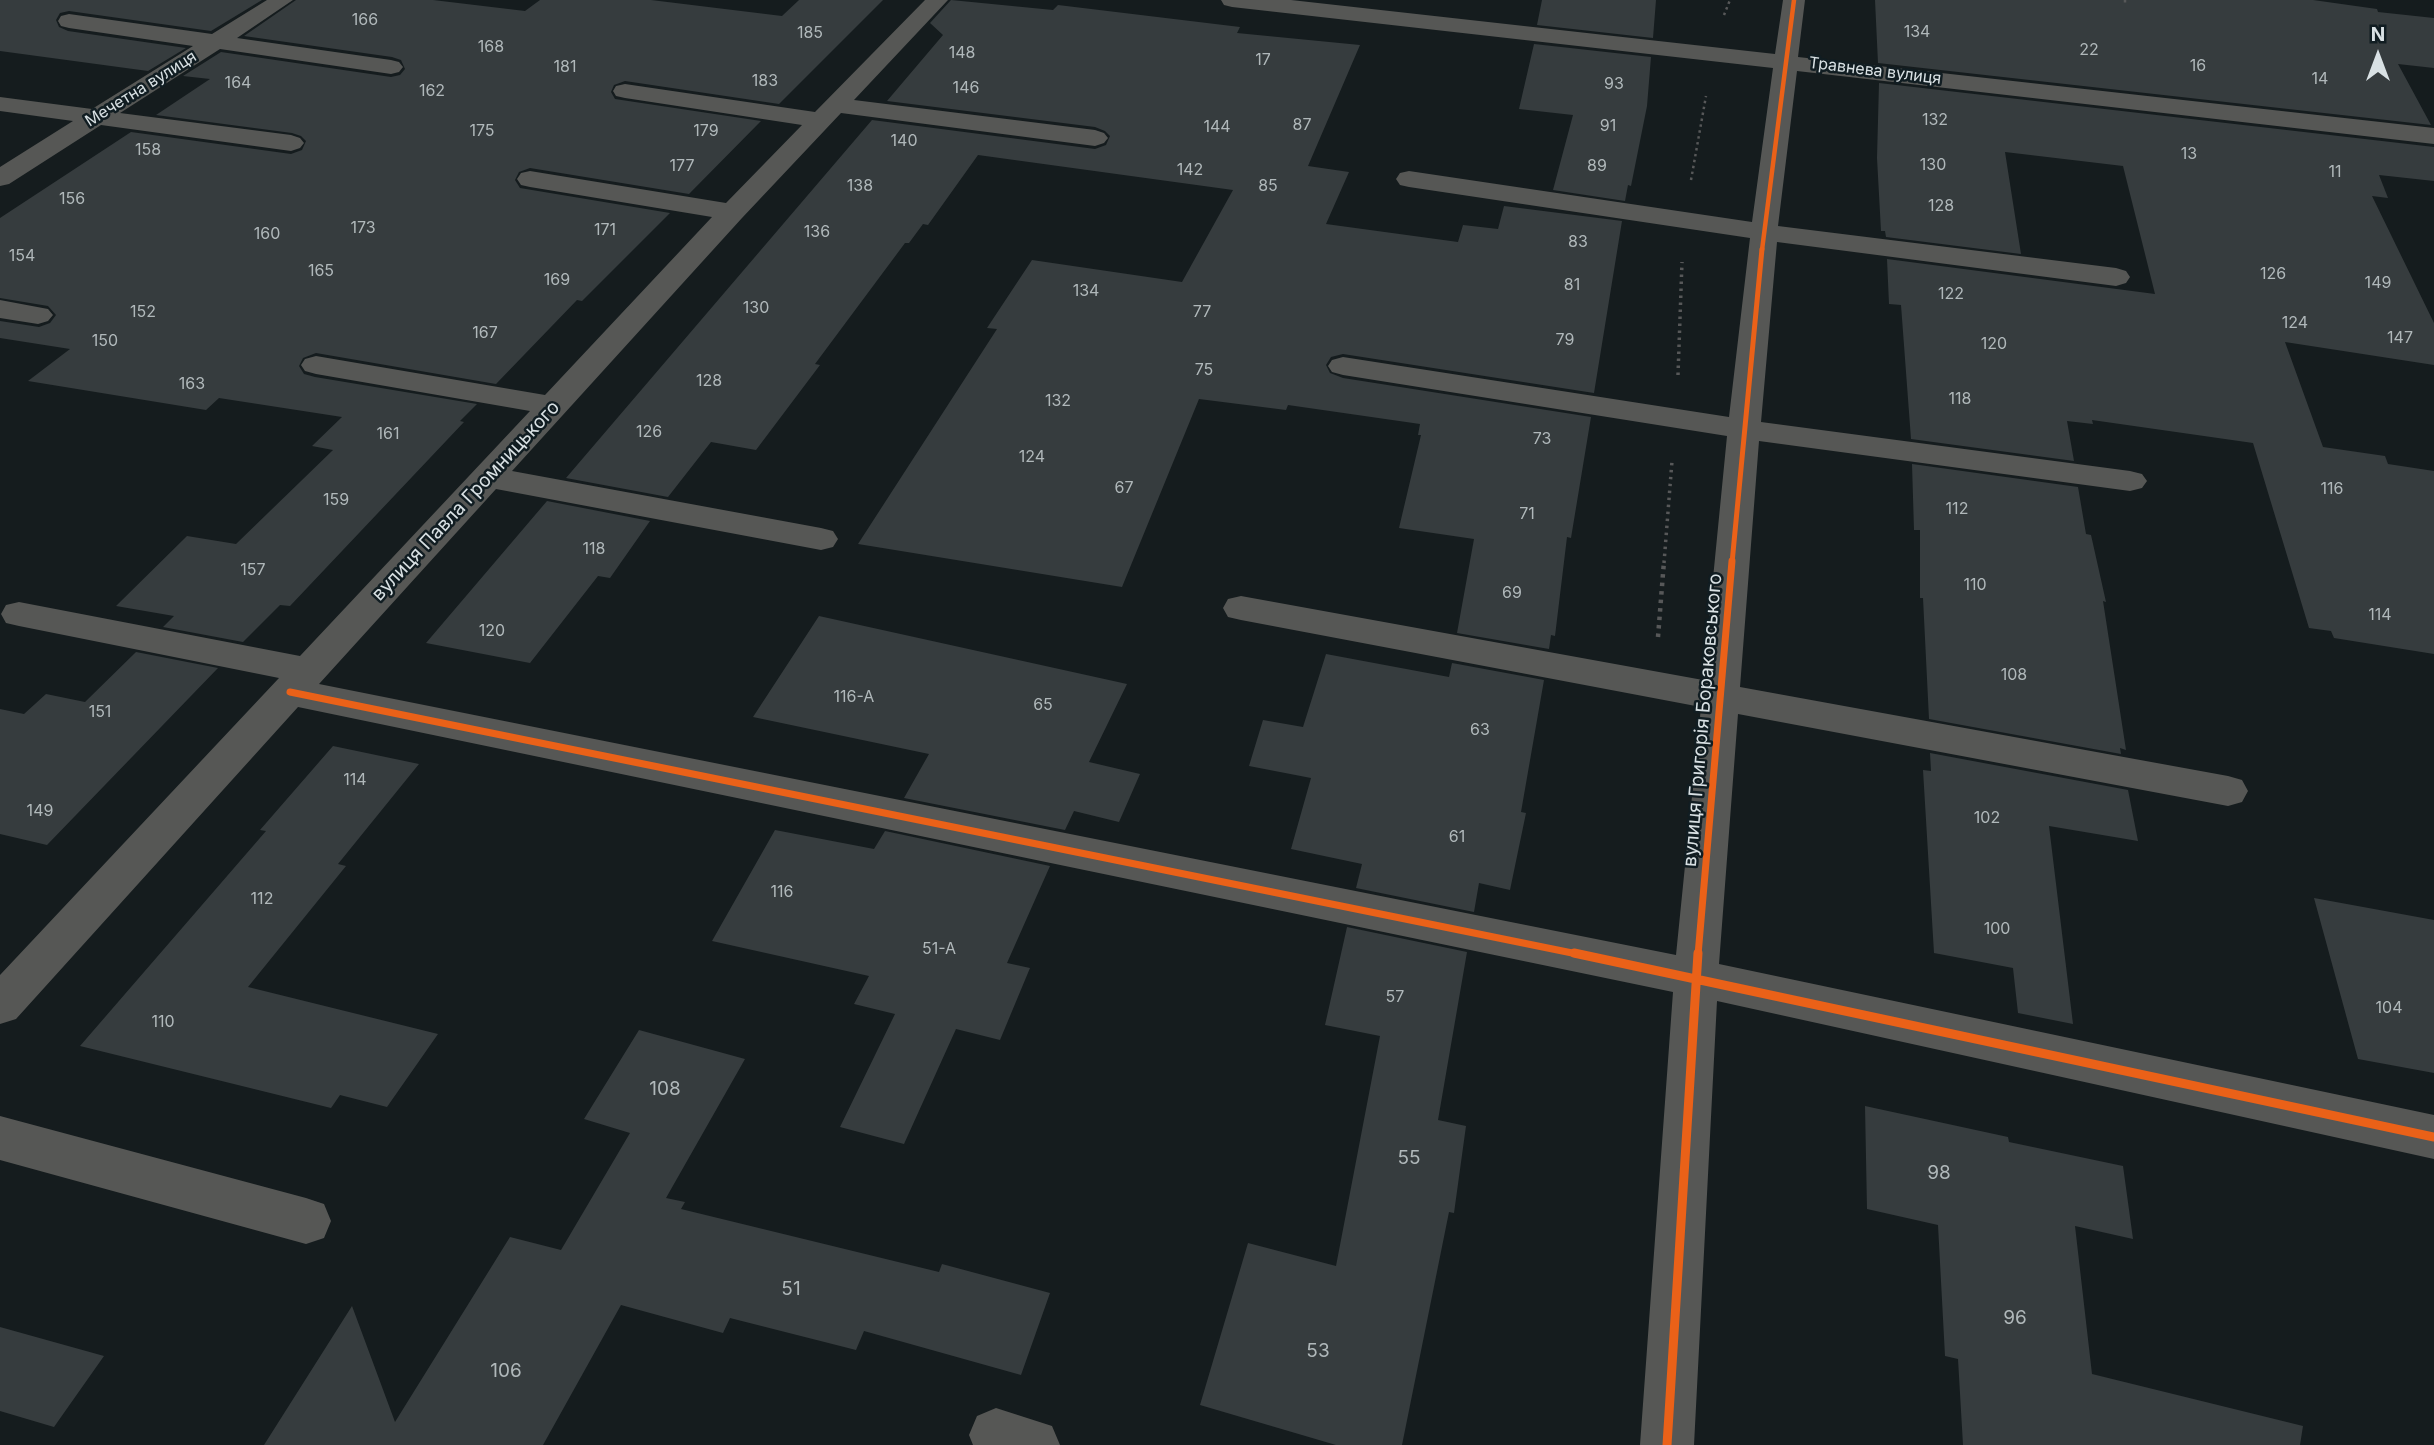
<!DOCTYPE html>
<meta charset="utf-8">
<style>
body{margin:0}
#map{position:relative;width:2434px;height:1445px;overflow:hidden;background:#151c1e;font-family:Inter,sans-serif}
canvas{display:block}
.north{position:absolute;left:2343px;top:21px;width:70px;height:70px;-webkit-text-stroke:5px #111d22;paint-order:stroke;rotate:0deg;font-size:19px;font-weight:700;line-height:28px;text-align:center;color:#d9e1e4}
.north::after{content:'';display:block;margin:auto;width:24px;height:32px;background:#d9e1e4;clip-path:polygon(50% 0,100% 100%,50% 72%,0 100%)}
</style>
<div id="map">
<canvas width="2434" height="1445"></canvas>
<div class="north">N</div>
</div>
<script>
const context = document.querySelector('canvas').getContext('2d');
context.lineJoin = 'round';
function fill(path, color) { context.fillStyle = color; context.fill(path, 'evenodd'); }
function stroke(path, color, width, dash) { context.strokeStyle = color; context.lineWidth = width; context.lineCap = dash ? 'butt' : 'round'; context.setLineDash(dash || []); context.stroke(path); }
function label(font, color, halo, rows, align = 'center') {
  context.font = font + ' Inter,sans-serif'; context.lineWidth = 5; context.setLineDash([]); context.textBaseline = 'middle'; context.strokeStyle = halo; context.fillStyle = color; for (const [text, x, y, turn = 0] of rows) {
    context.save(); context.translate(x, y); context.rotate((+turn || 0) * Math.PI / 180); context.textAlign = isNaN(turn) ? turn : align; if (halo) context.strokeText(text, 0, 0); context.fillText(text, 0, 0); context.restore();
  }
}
fill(new Path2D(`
 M0 0H262L211 31 69 11 60 13 56 20 59 27 68 31 186 48 148 71 0 51Z
 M296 0H433L525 11 540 0H651L782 16 799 0H883L779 104 625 81 614 85 611 92 615 99 761 121 689 194 530 168 519 172 515 180 520 188 670 213 582 301 577 300 496 384 316 353 303 358 299 366 304 374 315 377 477 404 460 421 464 422 290 606 280 605 243 642 163 627 174 616 116 606 187 536 236 544 333 450 312 446 342 417 219 398 206 410 28 381 70 349 0 338V321L39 327 50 323 56 315 48 306 0 298V218L131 132 291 154 302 150 306 141 301 136 292 133 156 115 210 79 183 76 221 52 391 77 400 75 405 69 401 60 392 57 244 36Z
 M951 0 1053 10 1058 5 1240 27 1237 33 1360 45 1308 166 1349 172 1326 224 1458 242 1463 225 1498 229 1504 206 1622 221 1594 393 1343 354 1331 357 1326 365 1330 373 1343 378 1591 417 1571 538 1567 537 1555 636 1551 635 1549 649 1457 633 1474 539 1399 528 1421 435H1418L1420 424 1288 405 1286 410 1199 399 1122 587 858 544 997 329 987 328 1032 260 1182 282 1233 190 978 155 928 225 923 224 909 243H905L815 364 820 365 756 450 711 442 668 497 566 478 872 120 1095 149 1106 145 1110 136 1105 131 1095 127 887 101 943 35 930 23Z
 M1542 0H1656L1653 38 1537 25Z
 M1875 0H2313L2377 9 2378 12 2434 18V68L2398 64 2431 125 1878 63Z
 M1534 44 1651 57 1647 106 1631 186 1628 185 1625 201 1553 190 1573 115 1519 109Z
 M1879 83 2434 147V181L2379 175 2388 198 2372 196 2434 323V365L2285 342 2323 447 2385 456 2388 464 2434 471V654L2334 638 2331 631 2309 628 2253 443 2092 420 2093 424 2067 421 2074 461 1911 439 1901 305 1889 304 1887 259 2155 294 2123 166 2005 152 2021 254 1886 237 1885 231H1881L1877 158Z
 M1912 464 2078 487 2086 534 2091 535 2106 602 2103 601 2126 750 2120 748 2121 754 1929 719 1923 598H1920V530H1914Z
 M547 501 650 521 610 578 598 576 530 663 426 643Z
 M819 616 1127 684 1089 762 1140 774 1119 822 1074 811 1065 830 904 798 929 754 753 717Z
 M136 652 218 668 47 845 0 834V709L24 714 46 694 85 702Z
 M1326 654 1449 677 1452 663 1544 680 1521 812 1526 813 1510 890 1479 883 1474 912 1356 888 1362 864 1291 849 1311 778 1249 766 1263 720 1303 727Z
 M333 746 419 764 338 864 346 866 248 987 438 1034 387 1107 340 1095 331 1108 80 1046 266 831 260 830Z
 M1930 753 2128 790 2138 841 2049 826 2073 1024 2018 1013 2013 968 1934 953 1923 770 1931 771Z
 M775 830 874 849 885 831 1050 866 1007 963 1030 968 1000 1040 956 1029 904 1144 840 1127 895 1014 854 1004 869 976 712 941Z
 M2314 898 2434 920V1073L2358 1059Z
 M1347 927 1467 952 1438 1120 1466 1126 1454 1213 1449 1212 1402 1445H1336L1200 1405 1248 1243 1336 1266 1380 1036 1325 1025Z
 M639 1030 745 1059 666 1198 685 1202 681 1209 939 1272 942 1264 1050 1293 1021 1375 864 1331 856 1350 730 1318 723 1333 621 1305 543 1445H264L352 1306 395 1422 510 1237 561 1250 630 1133 584 1119Z
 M1865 1106 2008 1137 2009 1142 2123 1166 2133 1239 2075 1226 2092 1374 2303 1426 2300 1445H1963L1958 1359 1945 1356 1938 1225 1867 1209Z
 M0 1327 104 1356 54 1427 0 1411Z`), '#363c3e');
stroke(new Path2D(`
 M2125 0V3
 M1724 15 1730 0
 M1691 180 1706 96`), '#575859', 2.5, [2.5, 3.5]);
stroke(new Path2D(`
 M1678 375 1682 262
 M1664 563 1672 461`), '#575859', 3.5, [2.5, 4.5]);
stroke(new Path2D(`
 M1658 637 1664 561`), '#575859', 4.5, [3.5, 5]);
fill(new Path2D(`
 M267 0H293L237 38 391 60 399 62 403 67 399 72 391 74 220 49 120 113 291 135 300 138 304 143 300 148 291 151 101 125 9 184 0 186V167L73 121 0 111V97L92 109 193 46 69 28 61 26 58 21 61 16 69 14 212 34Z
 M925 0H948L854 100 1095 130 1104 133 1108 138 1104 143 1095 146 841 113 742 218 512 471 821 528 833 531 838 539 833 547 821 550 496 489 319 684 1676 955 1701 707 1241 620 1228 617 1223 608 1228 599 1241 596 1703 680 1727 436 1343 375 1332 372 1328 366 1332 360 1343 357 1729 417 1750 238 1409 187 1400 185 1396 179 1400 173 1409 171 1752 222 1773 68 1232 7 1224 5 1221 0H1291L1775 54 1783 0H1805L1798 57 2434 128V144L1797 71 1778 226 2116 268 2126 271 2130 277 2126 283 2116 286 1777 242 1761 422 2130 471 2142 474 2147 481 2142 488 2130 491 1759 441 1740 687 2228 776 2242 780 2248 791 2242 802 2228 806 1738 714 1719 964 2434 1115V1159L1717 1001 1694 1445H1640L1673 992 298 707 16 1019 0 1024V975L279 678 19 626 6 623 1 614 6 605 19 602 300 656 530 411 316 374 305 371 301 365 305 359 316 356 545 395 712 217 530 187 521 185 517 179 521 173 530 171 726 203 802 125 625 98 616 96 613 91 616 86 625 84 815 112Z
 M0 300 48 309 53 315 48 321 38 324 0 318Z
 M0 1116 306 1198 324 1204 331 1221 324 1238 306 1244 0 1160Z
 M996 1408 1052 1426 1060 1445H973L969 1435 977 1416Z`), '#565755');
stroke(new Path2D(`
 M1762 250 1794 0`), '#ea6118', 4.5);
stroke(new Path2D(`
 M1732 563 1762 249`), '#ea6118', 5);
stroke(new Path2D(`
 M290 692 1582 955
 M1698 955 1732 561`), '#ea6118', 7);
stroke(new Path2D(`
 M1574 953 2434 1137
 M1667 1445 1698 953`), '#ea6118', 9);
label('16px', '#b0b8ba', null, [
 ["166",365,20],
 ["134",1917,32],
 ["185",810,33],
 ["168",491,47],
 ["22",2089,50],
 ["148",962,53],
 ["17",1263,60],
 ["16",2198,66],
 ["181",565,67],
 ["14",2320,79],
 ["183",765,81],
 ["164",238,83],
 ["93",1614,84],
 ["146",966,88],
 ["162",432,91],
 ["132",1935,120],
 ["87",1302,125],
 ["91",1608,126],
 ["144",1217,127],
 ["175",482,131],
 ["179",706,131],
 ["140",904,141],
 ["158",148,150],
 ["13",2189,154],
 ["130",1933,165],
 ["177",682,166],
 ["89",1597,166],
 ["142",1190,170],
 ["11",2335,172],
 ["138",860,186],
 ["85",1268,186],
 ["156",72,199],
 ["128",1941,206],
 ["173",363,228],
 ["171",605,230],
 ["136",817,232],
 ["160",267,234],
 ["83",1578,242],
 ["154",22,256],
 ["165",321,271],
 ["126",2273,274],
 ["169",557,280],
 ["149",2378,283],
 ["81",1572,285],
 ["134",1086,291],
 ["122",1951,294],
 ["130",756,308],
 ["152",143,312],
 ["77",1202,312],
 ["124",2295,323],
 ["167",485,333],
 ["147",2400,338],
 ["79",1565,340],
 ["150",105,341],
 ["120",1994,344],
 ["75",1204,370],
 ["128",709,381],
 ["163",192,384],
 ["118",1960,399],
 ["132",1058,401],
 ["126",649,432],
 ["161",388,434],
 ["73",1542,439],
 ["124",1032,457],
 ["67",1124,488],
 ["116",2332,489],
 ["159",336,500],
 ["112",1957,509],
 ["71",1527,514],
 ["118",594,549],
 ["157",253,570],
 ["110",1975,585],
 ["69",1512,593],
 ["114",2380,615],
 ["120",492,631],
 ["108",2014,675],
 ["116-А",854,697],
 ["65",1043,705],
 ["151",100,712],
 ["63",1480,730],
 ["114",355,780],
 ["149",40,811],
 ["102",1987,818],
 ["61",1457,837],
 ["116",782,892],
 ["112",262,899],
 ["100",1997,929],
 ["51-А",939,949],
 ["57",1395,997],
 ["104",2389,1008],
 ["110",163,1022]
]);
label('16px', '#d9e1e4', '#111d22', [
 ["Травнева вулиця",1875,71,7],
 ["Мечетна вулиця",141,89,-32]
]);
label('19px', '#d9e1e4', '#111d22', [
 ["вулиця Павла Громницького",466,501,-47],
 ["вулиця Григорія Бораковського",1703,720,-85]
]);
label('19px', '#b0b8ba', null, [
 ["108",665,1089],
 ["55",1409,1158],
 ["98",1939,1173],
 ["51",791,1289],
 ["96",2015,1318],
 ["53",1318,1351],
 ["106",506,1371]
]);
</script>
